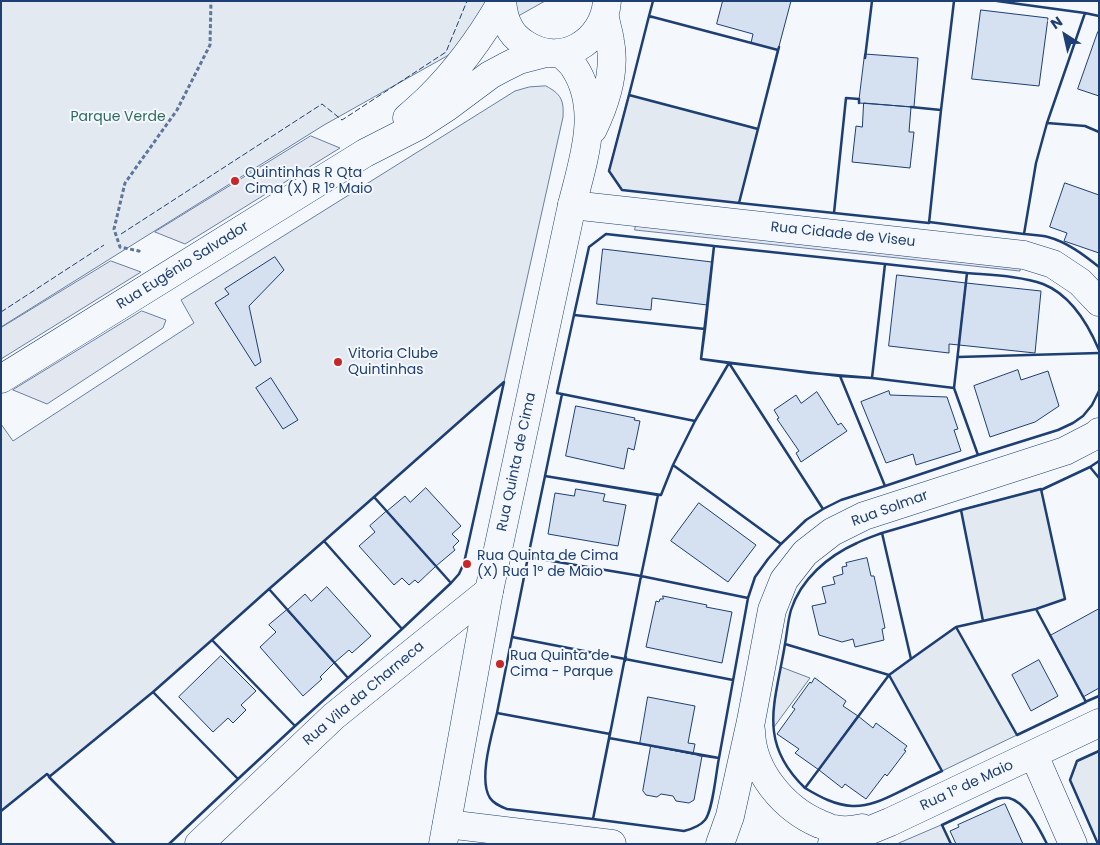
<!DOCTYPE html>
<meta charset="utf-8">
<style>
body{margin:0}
#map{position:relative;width:1100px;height:845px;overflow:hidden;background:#f4f7fb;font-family:Poppins,sans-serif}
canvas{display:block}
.frame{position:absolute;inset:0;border:2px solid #1d3f73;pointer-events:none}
.north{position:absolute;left:1040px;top:10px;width:50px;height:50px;-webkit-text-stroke:4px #f4f7fb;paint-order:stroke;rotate:325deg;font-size:14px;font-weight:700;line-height:20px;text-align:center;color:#1d3f73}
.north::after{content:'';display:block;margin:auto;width:18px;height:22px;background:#1d3f73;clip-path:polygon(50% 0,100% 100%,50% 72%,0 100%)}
</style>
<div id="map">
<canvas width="1100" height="845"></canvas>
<div class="frame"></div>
<div class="north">N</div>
</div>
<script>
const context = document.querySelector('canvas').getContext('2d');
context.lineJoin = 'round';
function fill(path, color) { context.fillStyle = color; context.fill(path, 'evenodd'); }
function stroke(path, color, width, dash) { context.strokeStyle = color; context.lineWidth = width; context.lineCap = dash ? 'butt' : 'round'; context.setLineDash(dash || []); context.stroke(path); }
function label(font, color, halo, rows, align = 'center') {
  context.font = font + ' Poppins,sans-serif'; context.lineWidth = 4; context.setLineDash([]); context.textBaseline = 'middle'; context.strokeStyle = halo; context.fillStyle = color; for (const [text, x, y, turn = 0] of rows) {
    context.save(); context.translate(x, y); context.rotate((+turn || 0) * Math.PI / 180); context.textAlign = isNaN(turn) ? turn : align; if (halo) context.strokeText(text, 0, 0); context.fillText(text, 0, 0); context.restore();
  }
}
const green = new Path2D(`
 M1 1H545L324 125 1 327Z
 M546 86C561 94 564 100 563 117L504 382 153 692 49 777 47 774 1 811V424L13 441 194 323 181 300 515 91 529 87Z
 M629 95 758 129 739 203 622 190 609 171Z
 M1041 489 1065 599 1036 609 983 621 961 510Z
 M956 627 1017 735 942 771 889 675Z
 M781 667 810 678 774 727 773 714Z
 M1099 751V844H1098L1070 780 1077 761Z
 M942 825 951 844H897Z`);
fill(green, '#e3e9f0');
stroke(green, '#687fa3', 1);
const parking = new Path2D(`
 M311 136 340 148 185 244 155 232Z
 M637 219 1021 259 1020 271 635 230Z
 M111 261 141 272 1 359V328Z
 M142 311 166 320 163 328 47 404 13 390Z`);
fill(parking, '#e3e8f0');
stroke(parking, '#687fa3', 1);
const building = new Path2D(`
 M723 1H791L778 50 751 43 753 34 717 24Z
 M981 10 1048 18 1039 86 972 79Z
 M1098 32 1099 33V96L1078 89Z
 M865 54 918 58 914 107 859 103Z
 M864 103 911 107 909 132H914L910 168 852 162 856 126 862 127Z
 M1065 183 1099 195V253L1064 241 1067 233 1050 227Z
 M603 249 712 262 707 305 652 298 651 310 597 304Z
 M275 257 284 270 249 306 261 362 255 366 215 303 229 294 225 289Z
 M897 275 966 283 959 345 949 344V353L889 346Z
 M966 283 1041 291 1035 353 959 345Z
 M1018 370 1021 380 1048 371 1059 406 1035 422 990 437 974 386Z
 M271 378 298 420 283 429 256 388Z
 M889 391 890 395 947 397 958 429 954 430 961 451 916 465 913 454 886 463 861 402Z
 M817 392 838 425 841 423 847 431 801 462 796 453 799 451 777 419 779 418 774 410 796 395 801 403Z
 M576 406 635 418 634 420 640 421 634 450 628 448 624 469 566 456Z
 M426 488 461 526 452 534 459 541 453 547 455 550 436 566 387 511 405 496 410 502Z
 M576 489 605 494 603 501 626 505 618 546 548 534 555 493 574 496Z
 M699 503 756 545 728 582 671 541Z
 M387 511 436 566 418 583 415 580 409 585 402 578 394 585 359 546 375 532 370 526Z
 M867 558 871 576H874L885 628 882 629 884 640 855 647 853 639 842 642 819 635 812 606 826 603 822 587 835 584 833 577 843 574 842 567 847 566 846 563Z
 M327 587 371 636 352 653 349 650 334 663 287 610 305 594 311 601Z
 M663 596 707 605 706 607 732 612 722 663 646 647 656 601 659 602 660 599H663Z
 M1099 609V688L1083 697 1050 636Z
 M287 610 334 663 320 677 322 679 303 696 260 647 276 632 269 625Z
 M221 656 256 691 241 705 246 710 233 723 228 718 213 732 179 697Z
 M1039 660 1058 696 1031 711 1012 675Z
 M815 678 846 701 843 706 858 716 819 770 795 753 799 749 777 734 795 709 792 707 810 682 811 683Z
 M648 697 695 706 688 743 695 744 693 754 640 744Z
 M858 716 873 728 876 723 907 746 904 750 906 751 887 776 885 774 866 799 845 784 842 788 819 770Z
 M651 746 702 756 694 800 689 803 676 801 673 796 661 794 657 797 646 795 643 791Z
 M1005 804 1023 844H956L950 831 959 827 958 825Z`);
fill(building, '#d5e0f0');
stroke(building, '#1d3f73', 1);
const street = new Path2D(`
 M572 205 1024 255 1053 264 1080 282 1099 302
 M751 731C752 771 784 809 820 824 824 825 830 829 834 829 843 831 854 830 862 828
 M1034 755 1073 844
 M447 824 612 844
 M199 844 334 716 489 591
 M720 844 730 816 751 721 772 610 784 580 805 553 832 532 864 516 1065 451 1096 435 1099 432
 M832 844 851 838 890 822 1099 723`);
const secondary = new Path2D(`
 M502 1C503 11 504 19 509 27 512 34 519 40 525 44 561 68 604 42 607 1
 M407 118C415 111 423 104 430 97 458 69 482 36 502 1
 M593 129C606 102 616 71 610 41 609 33 606 25 605 17
 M1 379 365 153 418 126 447 107 490 75 505 67 519 60 546 53
 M443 844 489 591 572 205C583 161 602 109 574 67 571 62 565 58 561 53`);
stroke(street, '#1d3f73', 29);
stroke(secondary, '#1d3f73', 29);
stroke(new Path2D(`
 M140 252 139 251 120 247 114 229 125 183 177 110 210 45 211 1`), '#5e769c', 3, [4, 2.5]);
stroke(street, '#f4f7fb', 28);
stroke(secondary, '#f4f7fb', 28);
stroke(new Path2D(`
 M121 234 322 104 342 120 446 52 467 1
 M1 312 104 245`), '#1d3f73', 1, [6, 2.5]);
stroke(new Path2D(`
 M997 1 1085 13 1047 123
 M1085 14V13L1099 16
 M649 16 778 50 758 129 629 95Z
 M651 17 649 16 653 1
 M779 47 739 203 834 213V212
 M865 58 872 1
 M629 95 758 129 739 203 622 190 609 171Z
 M859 103V99L846 98 834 213 929 223 941 110 911 107
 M911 107 941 110 954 1
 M929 222 1024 234 1036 163 1047 123 1085 126 1099 132
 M1024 233V234C1032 235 1040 235 1048 237 1067 242 1084 255 1099 267
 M606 234 714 246 705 329 574 315 589 247Z
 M714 246 885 264 872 378 811 373 701 359Z
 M885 264 967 273 954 388 872 378Z
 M967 274V273C989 275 1022 276 1043 284 1071 295 1088 324 1099 350
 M574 315 705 329 701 359 729 363 695 421 557 393Z
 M958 356V357L1099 353
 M729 363 823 509 806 520 781 544 673 465 695 421Z
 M729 363 840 376 885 486 841 500 823 509Z
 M840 376 872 378 954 388 978 455 885 486Z
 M504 382 464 563 459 574 451 583 374 497Z
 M562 394 695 421 673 465 661 495 545 476Z
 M978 454V455L1058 430 1073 423 1083 416 1092 405 1099 391
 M673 465 781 544 768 559 755 577 748 598 641 576 658 495H661Z
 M1091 468 1090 467 1099 461
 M545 476 658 495 641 576 528 557Z
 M1041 489 1065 599 1036 609 983 621 961 510Z
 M1041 490 1090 467 1099 478
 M374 497 451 583 402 629 324 541Z
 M961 510 983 621 956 627 911 659 882 533Z
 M882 533 911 659 889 675 785 644C787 633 788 620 791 610 801 579 828 556 857 543 865 539 874 536 882 533Z
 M324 541 402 629 348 678 269 589Z
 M641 578V576L748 598 719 758 699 755
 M269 589 348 678 295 726 212 640Z
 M1036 609 1086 702 1017 735 956 627Z
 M785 644 889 675 805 788C756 741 776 701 785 644Z
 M626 657 625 659 733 680
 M625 659 512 637 497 713 610 734 641 576 528 557 512 637 625 659
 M625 661V659L733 680
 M889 675 942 771C931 776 919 782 907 788 890 796 872 807 852 806 835 805 820 797 805 788Z
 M1085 702 1099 696
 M497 713 610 734 593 819 507 809C500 806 494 804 490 798 478 780 492 734 497 713Z
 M610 732 609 738 642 744
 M609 738 719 758C716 772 713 810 705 820 700 826 692 829 684 831L593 819Z
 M1 811 47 774 50 777
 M115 844 49 777 153 692 154 693
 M169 844 238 779 295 726 212 640 153 692 238 779
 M951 844 942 825 997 799C1001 798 1005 797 1009 798 1026 802 1040 830 1047 844
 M1098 844 1070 780 1077 761 1099 751`), '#1d3f73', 2.5);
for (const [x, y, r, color] of [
 [235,181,5,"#c62828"],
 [338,362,5,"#c62828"],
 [467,564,5,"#c62828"],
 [500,664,5,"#c62828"]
]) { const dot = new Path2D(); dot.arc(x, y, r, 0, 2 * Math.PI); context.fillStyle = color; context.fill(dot); stroke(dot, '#f4f7fb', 2); }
label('14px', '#2c6c60', '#f4f7fb', [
 ["Parque Verde",118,117]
]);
label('14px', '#1d3f73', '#f4f7fb', [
 ["Quintinhas R Qta",245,173],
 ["Cima (X) R 1º Maio",245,189],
 ["Vitoria Clube",348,354],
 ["Quintinhas",348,370],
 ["Rua Quinta de Cima",477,556],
 ["(X) Rua 1º de Maio",477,572],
 ["Rua Quinta de",510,656],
 ["Cima - Parque",510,672]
], 'left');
label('14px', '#1d3f73', '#f4f7fb', [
 ["Rua Cidade de Viseu",843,235,6],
 ["Rua Eugénio Salvador",183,266,-32],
 ["Rua Quinta de Cima",517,462,-78],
 ["Rua Solmar",890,509,-20],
 ["Rua Vila da Charneca",364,694,-40],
 ["Rua 1º de Maio",967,786,-25]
]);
</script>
